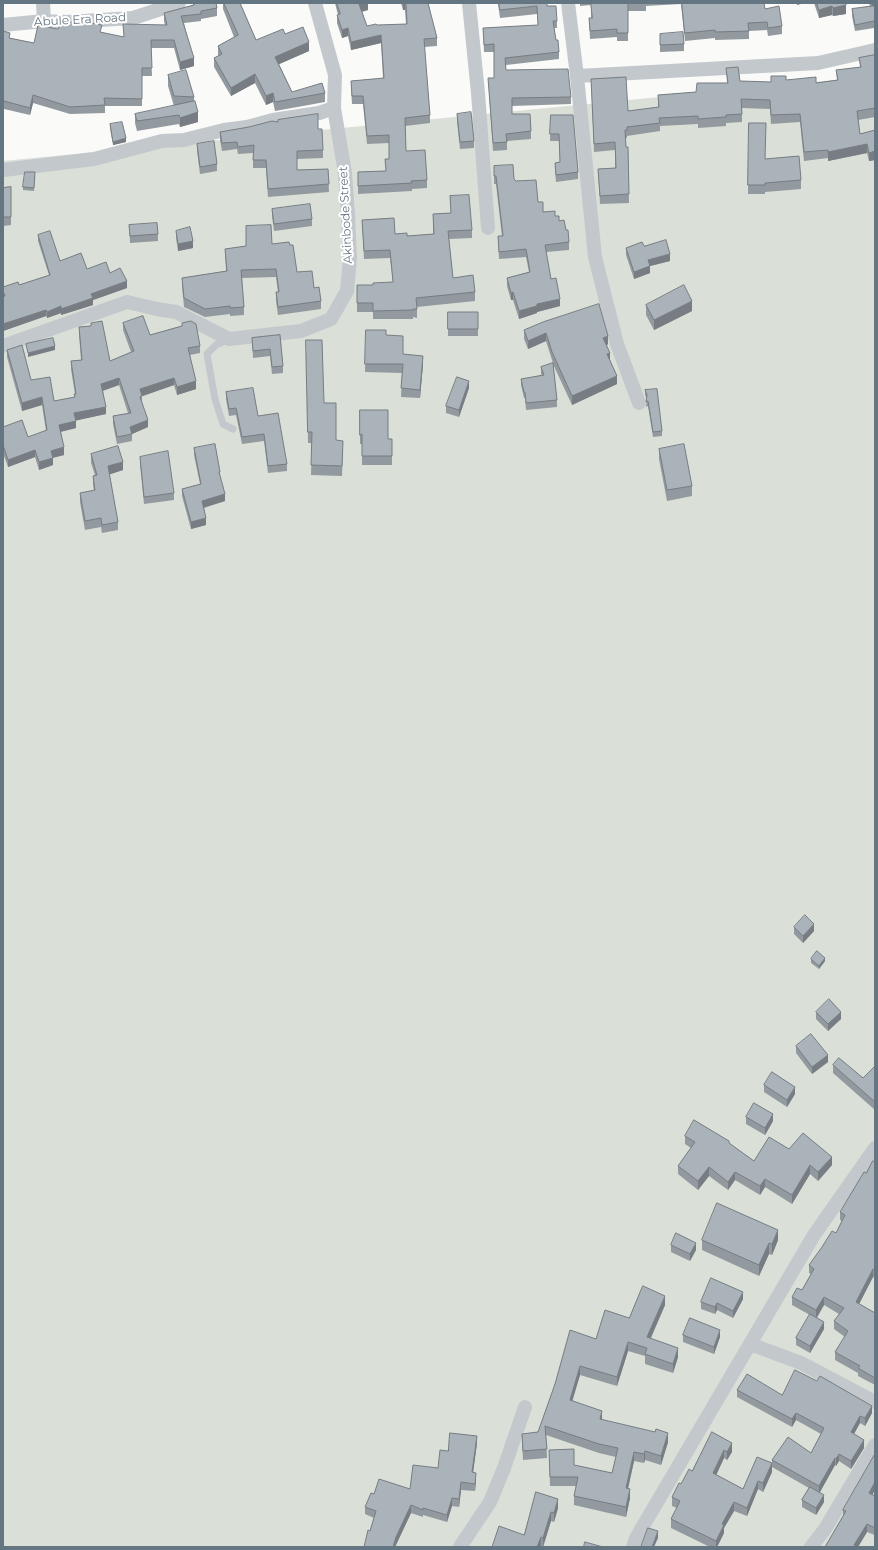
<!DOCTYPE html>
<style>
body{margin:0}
#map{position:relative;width:878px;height:1550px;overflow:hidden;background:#fafaf8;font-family:Montserrat,sans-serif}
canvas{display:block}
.frame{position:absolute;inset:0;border:4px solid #657683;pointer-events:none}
</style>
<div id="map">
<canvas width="878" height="1550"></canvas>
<div class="frame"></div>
</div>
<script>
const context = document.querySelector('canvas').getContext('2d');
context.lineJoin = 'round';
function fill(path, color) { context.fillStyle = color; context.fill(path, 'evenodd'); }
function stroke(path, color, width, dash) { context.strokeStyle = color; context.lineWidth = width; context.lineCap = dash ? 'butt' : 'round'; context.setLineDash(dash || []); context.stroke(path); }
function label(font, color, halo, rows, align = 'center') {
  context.font = font + ' Montserrat,sans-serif'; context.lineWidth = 4; context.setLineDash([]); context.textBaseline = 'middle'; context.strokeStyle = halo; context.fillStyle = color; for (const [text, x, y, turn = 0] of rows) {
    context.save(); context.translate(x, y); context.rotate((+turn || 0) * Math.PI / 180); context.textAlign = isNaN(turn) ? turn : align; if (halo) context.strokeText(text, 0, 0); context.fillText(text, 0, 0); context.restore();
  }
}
fill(new Path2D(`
 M875 76V1547H3V161Z`), '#dadfd7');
stroke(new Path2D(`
 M229 339 216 345 207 354 215 399 223 424 233 429`), '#c3c8cc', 7);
stroke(new Path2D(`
 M43 3 44 21
 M469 3 478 93 488 228
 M568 3 577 76 818 63 875 50
 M3 25 44 21 67 22 133 18 179 3
 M577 76 595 257 617 344 639 403
 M3 170 94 159 162 141 184 140 224 130 247 127 273 120 319 113 334 108
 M3 346 127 302 157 309 176 312 229 339 301 331 331 319 347 291 350 258 348 215 345 173 334 108 335 75 315 3
 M750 1344 801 1363 875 1402
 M460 1547 490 1502 504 1468 525 1407
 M633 1547 636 1538 814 1235 875 1148
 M811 1547 825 1529 875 1445`), '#c3c8cc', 14);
fill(new Path2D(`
 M193 3H216L217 8V16L201 19V21L184 23 194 66 180 70 174 48H151L152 76H142V106H105V113L70 114 33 103 30 115 4 109 3 113V31L10 38 34 43 57 29 102 33 124 37 165 25 164 21V13L193 5Z
 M223 3H240L256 40 285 34 309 51 279 64 292 92 325 93V102L275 111 273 102 266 105 255 83 231 96 214 67V58L218 56V46L234 37 223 9Z
 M335 3H368V10L362 12 367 26 406 24 405 10H403L401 3H428L437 38V46L424 47 430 115V123L405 126 406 151 427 180V188L412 189V191L358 194V172L386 171 385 159H389V143L367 144 363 104H352L351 89V81L383 78 381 43 351 50 348 36 342 38 337 23V15H338Z
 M498 3H547V6L557 21V28H554L556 40 559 52V59L506 65V70L571 97V104L512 106V114L531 131V139L507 141V150L493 151 488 78H494V52H484L483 28 538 25 537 14 500 18Z
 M580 3H764L765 9 782 26V34L768 36 767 30 749 31V39L715 40V38L685 41 681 4 646 6V11H628V41H617V37L590 39 589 18H591V5L580 6Z
 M814 3H846V14L833 16 832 15 819 18Z
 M869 3H875V31L874 28 855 31 852 16V9L870 6Z
 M660 34 684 44V51L660 52Z
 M875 55V117L858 120 860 134 875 130V160L869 161 867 153 828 161V158L804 161 800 122 771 124 770 109 742 108V122L726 123V126L698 128V124L660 126V131L627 136V138H625L626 147H628L629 203 600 204 598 169 615 168V150L594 152 591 79 628 111 658 107V95L696 92 727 83 726 68 740 81 771 82 786 80 816 83 837 80 836 70 860 67 859 58Z
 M168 75 194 97V102L198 122 180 127 179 124 137 131 135 123V114L174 106 168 86Z
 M457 114 474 141V148L460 149 457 121Z
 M551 115 578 172V179L556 182 555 170V163L560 162 559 141H550Z
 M749 123 765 159 801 180V189L765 192V194H748Z
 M110 124 126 142 113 145 110 128Z
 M318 129 323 150V158L297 159V170L328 169 329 192 268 197 266 168H253V153L238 154 237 149 222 151 220 140V132Z
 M197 144 217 164V171L200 174 197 151Z
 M494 166 514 179 538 202 543 212 555 216 559 221 566 230 569 242V250L546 252 551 279 560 306 537 312V313L519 319 513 300H511L507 286V278L529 272 526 257 499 259 498 236H502L496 184H494Z
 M35 172 34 191 23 190V187Z
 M11 187V225L3 226V188Z
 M450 196 472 230V238L449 239 453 278 475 292V301L417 307V318L413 317V319H373V312H357V285H373L393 282 390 258 364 259 362 220 395 234 407 236 433 234V214L451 213Z
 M272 209 312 219V226L274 231 272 216Z
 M129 225 158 234V241L130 243Z
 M246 226 272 244 297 272 314 288 321 301V309L278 315 276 301V292H278L276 277 242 278 244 307V315L230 316V314L205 317 184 307 182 286V278L226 271 225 249 246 246Z
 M176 231 193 248 178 251 176 238Z
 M38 235 60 261 87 269 110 273 127 288 93 300V305L61 315V313L47 318 46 316 3 331V287L19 285 49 275 38 241Z
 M644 246 670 261 650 266V273L634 279 626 255V248Z
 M646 305 692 311 654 330 646 315Z
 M448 312H478V336H448Z
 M91 323 110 361 131 352 123 330V323L150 335 182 326V323L200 346V353L190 355 196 389 177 395 174 385 142 396V402L148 427 132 434V441L117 444 113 424V416L128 413 119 385 103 391 106 414 76 420V428L61 432 64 455 53 458V465L39 470 35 457 8 467 3 453V427L28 437 46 431 42 405 22 411 7 357V350L31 380 54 401 74 397V394H75L71 369V361L81 360 79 334V327L91 326Z
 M366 330 386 335 403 354 423 364 420 398 401 397 402 373 365 372Z
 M524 330 608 344 607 345 610 360 617 384 572 405 553 364 557 400V407L526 410 525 398H524L521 385V379L542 375 541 374V367L553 363 546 341 528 349 524 339Z
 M280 335 283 366V373L272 374 270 356 253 358 252 338Z
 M306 351 336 440 343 451 342 476 311 475 312 443H308Z
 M469 388 459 417 446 413V406Z
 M645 390 662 431V436L653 437 648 406 646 407 647 399 645 395Z
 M226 392 258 416 287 464V471L268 473 264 441 242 444 236 415 229 416 226 399Z
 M360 410 388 439H392V465H362V444H360Z
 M194 448 220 472V477L225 501 204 508 206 525 191 529 182 496V489L200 484 194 455Z
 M659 449 692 486V496L667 501 659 459Z
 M91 454 123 470 109 474 118 522V530L102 533 101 527 85 530 80 502V493L94 491 93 485V476L95 475 91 463Z
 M140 457 174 493V500L144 504 140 464Z
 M794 927 814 931 803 943 794 934Z
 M811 959 825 961 819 969 811 963Z
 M816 1012 841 1019 828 1031 816 1019Z
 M796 1046 828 1062 812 1074 796 1053Z
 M833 1065 863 1078 875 1066V1110L833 1073Z
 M764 1085 795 1094 787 1107 764 1092Z
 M746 1117 773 1121 765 1135 746 1124Z
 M685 1136 729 1143 754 1161 789 1149 832 1165 818 1181 810 1174 792 1204 765 1187 760 1195 735 1180 728 1190 709 1176 698 1190 678 1174V1166L691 1148 685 1144Z
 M875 1162V1278L873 1277 859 1304 875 1313V1385L858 1376V1373L835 1360V1352L845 1337 834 1329V1321L839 1314 824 1305 817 1318 824 1329 810 1353 796 1345V1338L810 1315 792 1305V1297L802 1290 811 1274 809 1273V1265L836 1233 842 1221 840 1220V1212L866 1173Z
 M702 1240H778L772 1255 769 1254 759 1276 702 1250Z
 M671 1245 696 1250 690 1261 671 1252Z
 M743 1299 733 1318 717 1310 715 1314 701 1309V1302Z
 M665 1305 651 1338 678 1357 673 1373 645 1364V1356L628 1351 617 1386 580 1375 572 1400 602 1420 668 1442 661 1465 645 1460 644 1463 634 1461 628 1489 630 1498 626 1517 574 1505V1496L576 1486H550L549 1450 574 1465 612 1473 616 1457 599 1453 546 1435 547 1458 523 1460 522 1443V1434L538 1432 596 1339 629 1318Z
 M683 1335 720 1337 714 1354 683 1342Z
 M737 1390 782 1395 872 1413 865 1426 860 1423 854 1434 864 1448 851 1469 839 1461 836 1466 835 1465 819 1493 824 1502 816 1515 802 1507V1500L809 1488 772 1467V1472L763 1492 758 1489 747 1516 734 1511 724 1528V1533L717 1547H710L671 1528V1519L677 1508 672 1506V1497L692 1471 712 1432 732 1452 727 1460 724 1458 716 1475 743 1489 772 1463V1460L811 1453 821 1434 796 1420 792 1427 737 1397Z
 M477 1443 473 1473 476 1480 475 1491 461 1490 459 1507 452 1506 447 1522 423 1515V1517L411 1513 395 1547H364L370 1531 374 1518 365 1514V1507L374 1494 410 1489 438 1468 448 1451Z
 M536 1492 558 1508 554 1522 551 1521 543 1547 524 1535Z
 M872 1495 875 1496V1535L867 1532 858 1547H825L843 1516V1510Z`), '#929a9f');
fill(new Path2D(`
 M365 3H368V10L359 12V4Z
 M403 3H405V10H403Z
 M797 3H805L797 5Z
 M872 3H875V11H872Z
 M846 5V14L833 16V8Z
 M832 6V15L819 18V10Z
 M348 28V36L342 38V30Z
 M381 35V43L351 50V42Z
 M309 42V51L275 66V57Z
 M194 58V66L180 70V62Z
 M255 74V83L231 96V88Z
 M273 93V102L266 105V96Z
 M33 95V103L30 115V108Z
 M4 101V109L3 113V105Z
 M198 112V122L180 127V118Z
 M126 138V142L113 145V142Z
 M867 144V153L828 161V152Z
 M875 151V160L869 161V153Z
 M193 241V248L178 251V244Z
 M670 254V261L650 266V273L634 279V272L648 260Z
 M127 281V288L93 300V305L61 315V309L91 294Z
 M513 292V300H511V293Z
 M560 299V306L537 312V313L519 319V311L537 304Z
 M692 301V311L654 330V320Z
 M61 306V313L47 318V312Z
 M46 310V316L3 331V324Z
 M546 333V341L528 349V341Z
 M608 336V344L603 347V338Z
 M55 346V350L28 357V353Z
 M610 353V361L607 354Z
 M423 356V364L420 398V390Z
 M617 376V384L572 405V396Z
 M119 378V385L101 391V384Z
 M174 378V385L140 397V389Z
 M196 381V389L177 395V387Z
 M469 381V388L459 417V410Z
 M42 397V405L22 411V403Z
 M106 407V414L74 421V413Z
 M148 420V427L132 434 130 427Z
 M76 421V428L59 432V425Z
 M64 447V455L51 458V451Z
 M35 450V457L8 467V460Z
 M53 458V465L39 470V462Z
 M123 462V470L108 475V466Z
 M225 494V501L202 508V501Z
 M206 518V525L191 529V522Z
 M814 924V931L803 943V936Z
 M825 958V961L819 969V966Z
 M841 1012V1019L828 1031V1024Z
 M828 1055V1062L812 1074V1067Z
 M795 1087V1094L787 1107V1100Z
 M773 1114V1121L765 1135V1128Z
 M832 1157V1165L818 1181V1172Z
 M810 1165V1174L792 1204V1195Z
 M709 1167V1176L698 1190V1181Z
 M735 1172V1180L728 1190V1182Z
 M765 1179V1187L760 1195V1186Z
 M778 1230V1240L772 1255V1244Z
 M696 1243V1250L690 1261V1254Z
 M769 1243V1254L759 1276V1265Z
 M873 1269V1277L856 1310V1302Z
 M743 1292V1299L733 1318V1311Z
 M665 1296V1305L647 1346V1337Z
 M824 1297V1305L816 1318V1310Z
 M717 1303V1310L715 1314V1307Z
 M824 1322V1329L810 1353V1346Z
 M720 1330V1337L714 1354V1347Z
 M628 1342V1351L617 1386V1377Z
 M678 1348V1357L673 1373V1364Z
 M580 1366V1375L570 1409V1400Z
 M872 1406V1413L865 1426V1418Z
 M602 1411V1420L600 1419Z
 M796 1413V1420L792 1427V1419Z
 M860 1416V1423L851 1439V1432Z
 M668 1433V1442L661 1465V1456Z
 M477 1436V1443L472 1480V1472Z
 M864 1440V1448L851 1469V1461Z
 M732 1443V1452L727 1460V1452Z
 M724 1450V1458L713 1482V1473Z
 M645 1451V1460L644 1463V1454Z
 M634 1452V1461L626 1497V1488Z
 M839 1454V1461L836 1466V1459Z
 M835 1458V1465L819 1494V1486Z
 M772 1463V1472L763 1492V1483Z
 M476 1473V1480L475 1491V1484Z
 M758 1481V1489L747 1516V1508Z
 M461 1482V1490L459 1507V1499Z
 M875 1482V1490L869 1501V1493Z
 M630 1489V1498L626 1517V1507Z
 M824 1495V1502L816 1515V1508Z
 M452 1498V1506L447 1522V1515Z
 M558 1499V1508L554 1522V1513Z
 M734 1502V1511L724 1528V1533L717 1547H716V1541L722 1524Z
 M411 1505V1513L395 1547H393L396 1537Z
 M551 1512V1521L543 1547V1538Z
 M867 1524V1532L858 1547H854V1545Z
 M658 1531V1538L654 1547H652Z
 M541 1537V1546L540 1547H537Z`), '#777d82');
const building = new Path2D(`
 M193 3H216L217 8 201 11V14L181 16 194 58 180 62 174 40H151L152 68H142V99L104 98 105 105 70 107 33 95 30 108 4 101 3 105V31L10 33 9 38 34 43 38 25 57 29 59 28 60 22H85L102 25 100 32 124 37 123 24 167 25 164 13 194 5Z
 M224 3H240L256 40 283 29 285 34 303 27 309 42 275 57 292 92 322 83 325 93 275 102 273 93 266 96 255 74 231 88 214 58 222 54 218 46 238 35Z
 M337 3H365L359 4 367 26 376 24 377 25 407 24 406 3H428L437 38 424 39 430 115 405 118 406 151 425 150 427 180 411 181 412 183 358 186V172L386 171 385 159H389V135L367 136 363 96H352L351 81 384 78 381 35 351 42 348 28 342 30 337 15 340 14Z
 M499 3H547V6H556L557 21H553L556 40H558L559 52 505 58 506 70 568 69 571 97 512 98V114H530L531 131 506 134 507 142 493 143 488 78H494V44L484 45 483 28 538 25 537 6 500 10Z
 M591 3H633H628V33H617V29L590 31 589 18H592Z
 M682 3H764L765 9 779 6 782 26 768 28 767 22 748 23 749 31 715 32V30L685 33Z
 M817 3H846V5L833 8 832 6 819 10Z
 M875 6V24L874 21 855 25 852 9Z
 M683 32 684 44 660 45V34Z
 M875 55V108L857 111 860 134 875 130V151L869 153 867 144 828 152V150L804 152 800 114 771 115 770 100 741 99 742 114 726 115V117L698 119V116L659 118 660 123 627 127V130H625L626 147H628L629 194 600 196 598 169 616 168 615 142 594 144 591 79 626 77 628 111 659 107 658 95 696 92 697 83H728L726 68 738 67 740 81 771 82V76H786V80L816 77V83L838 80 836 70 861 67 859 58Z
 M186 70 194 97 174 96 168 75Z
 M195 101 198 112 180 118 179 115 137 121 135 114Z
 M471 112 474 141 460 142 457 114Z
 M318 114V129H322L323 150 297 151V170L328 169 329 184 268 189 266 160H253L254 145 238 147 237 142 222 143 220 132 249 127 272 121 278 122V120Z
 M551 115H573L578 172 556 175 555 163 560 162 559 134H550Z
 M122 122 126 138 113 142 110 124Z
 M749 123H766L765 159 799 156 801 180 765 183V185H748Z
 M214 141 217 164 200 167 197 144Z
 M513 165 514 179 516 181 536 180 538 202H543V212L555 211V216H559V221L564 220 566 230H568L569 242 545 245 551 279 556 278 560 299 537 304V306L519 311 513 292 511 293 507 278 530 272 526 249 499 252 498 236H503L496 176H494V166Z
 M25 172H35L34 188 23 187Z
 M11 187V217H3V188Z
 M469 195 472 230 448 231 453 278 473 275 475 292 416 298 417 309H413V310L373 311V303H357V285H373V283L393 282 390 250 364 251 362 220 394 218 395 234 407 233V236L434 234 433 214 451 213 450 196Z
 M310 204 312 219 274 224 272 209Z
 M157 223 158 234 130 236 129 225Z
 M271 225 272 244 289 242 290 245H293L297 272 312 271 314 288 319 287 321 301 278 307 276 292H279L276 269 241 270 244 307 230 308V306L205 309 184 298 182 278 227 271 225 249 246 246V226Z
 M190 227 193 241 178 244 176 231Z
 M50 231 60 261 81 253 87 269 106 262 110 273 120 268 127 281 91 294 93 298 61 309V306L47 312 46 310 3 324V297L5 296 3 291V287L18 282 19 285 50 275 38 235Z
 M666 240 670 254 648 260 650 266 634 272 626 248 642 242 644 246Z
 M684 285 692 301 654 320 646 305Z
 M599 304 608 336 603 338 610 353 607 354 617 376 572 396 552 352 546 333 528 341 524 330 543 322Z
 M448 312H478V329H448Z
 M143 316 150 335 182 326V323L191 321 196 324 200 346 188 348 196 381 177 387 174 378 140 389 142 396 140 397 148 420 130 427 132 434 117 437 113 416 131 413 119 378 101 384 106 407 74 413 76 421 59 425 64 447 51 451 53 458 39 462 35 450 8 460 3 445V427L22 420 28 437 47 430 42 397 22 403 7 350 22 345 31 380 50 377 54 401 75 397 74 394H76L71 361 82 360 79 327 91 326V323L102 321 110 361 134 351 123 323Z
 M366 330H386V335L403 336V354L423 356 420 390 401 388 403 364H365Z
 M280 335 283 366 272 367 270 349 253 351 252 338Z
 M53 338 55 346 28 353 26 344Z
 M306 340H322L324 403H336V440L343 441 342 466 311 465 312 432H308Z
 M553 363 557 400 526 403 525 392H524L521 379 544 375 541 367Z
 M457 377 469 381 459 410 446 406Z
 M253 388 258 416 278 413 287 464 268 466 264 434 242 437 236 408 229 409 226 392Z
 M657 389 662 431 653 432 648 401 646 402 647 395 645 390Z
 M360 410H388V439H392V456H362V434L360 435Z
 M215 444 220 472H219L225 494 202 501 206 518 191 522 182 489 201 484 194 448Z
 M684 444 692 486 667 490 659 449Z
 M118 446 123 462 108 466 118 522 102 525 101 518 85 521 80 493 95 490 93 476 97 475 91 454Z
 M168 451 174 493 144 497 140 457Z
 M805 915 814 924 803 936 794 927Z
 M817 951 825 958 819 966 811 959Z
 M829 999 841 1012 828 1024 816 1012Z
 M811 1034 828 1055 812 1067 796 1046Z
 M839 1058 863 1078 875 1066V1102L833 1065Z
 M772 1072 795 1087 787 1100 764 1085Z
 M754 1103 773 1114 765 1128 746 1117Z
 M694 1120 729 1141V1143L754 1161 769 1137 789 1149 803 1133 832 1157 818 1172 810 1165 792 1195 765 1179 760 1186 735 1172 728 1182 709 1167 698 1181 678 1166 695 1142 685 1136Z
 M873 1161 875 1162V1270L873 1269 856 1302 875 1313V1378L858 1368 860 1366 835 1352 848 1331 834 1321 844 1308 824 1297 816 1310 792 1297 797 1288 802 1290 814 1269 809 1265 822 1247 832 1231 836 1233 845 1215 840 1212 864 1172 866 1173Z
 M717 1203 778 1230 772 1244 769 1243 759 1265 702 1240Z
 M676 1233 696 1243 690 1254 671 1245Z
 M711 1278 743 1292 733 1311 717 1303 715 1307 701 1302Z
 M643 1286 665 1296 647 1337 678 1348 673 1364 645 1354 647 1348 628 1342 617 1377 580 1366 570 1400 602 1411 600 1419 655 1432 656 1429 668 1433 661 1456 645 1451 644 1454 634 1452 626 1488 630 1489 626 1507 574 1496 578 1477H550L549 1450 574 1449V1465L612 1473 618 1448 599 1444 545 1426 547 1449 523 1451 522 1434 538 1432 555 1384 570 1330 596 1339 605 1310 629 1318Z
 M810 1314 824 1322 810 1346 796 1338Z
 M690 1318 720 1330 714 1347 683 1335Z
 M795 1370 817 1381 820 1376 872 1406 865 1418 860 1416 851 1432 864 1440 851 1461 839 1454 836 1459 835 1458 819 1486 772 1460 788 1437 811 1453 824 1428 796 1413 792 1419 737 1390 747 1374 782 1395Z
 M712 1432 732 1443 727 1452 724 1450 713 1473 743 1489 757 1457 772 1463 763 1483 758 1481 747 1508 734 1502 722 1524 724 1525 716 1541 671 1519 680 1501 672 1497 679 1483 681 1484 689 1469 692 1471Z
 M450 1433 477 1436 472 1472 476 1473 475 1484 461 1482 459 1499 452 1498 447 1515 423 1508V1510L411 1505 396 1537 393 1547H364L368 1530 370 1531 376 1511 365 1507 371 1493 374 1494 379 1479 410 1489 413 1465 438 1468 440 1450 448 1451Z
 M875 1454V1482L869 1493 875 1496V1528L867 1524 854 1545 857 1547H825L846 1511 843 1510Z
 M810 1487 824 1495 816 1508 802 1500Z
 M536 1492 558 1499 554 1513 551 1512 543 1538 541 1537 537 1547H492L499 1526 524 1535Z
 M648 1528 658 1531 652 1547H641Z
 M585 1542 603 1547H584Z`);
fill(building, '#aab3b9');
stroke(building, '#777d82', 1);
label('12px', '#657683', '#fff', [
 ["Abule Era Road",80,20,-3],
 ["Akinbode Street",346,215,-93]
]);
</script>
